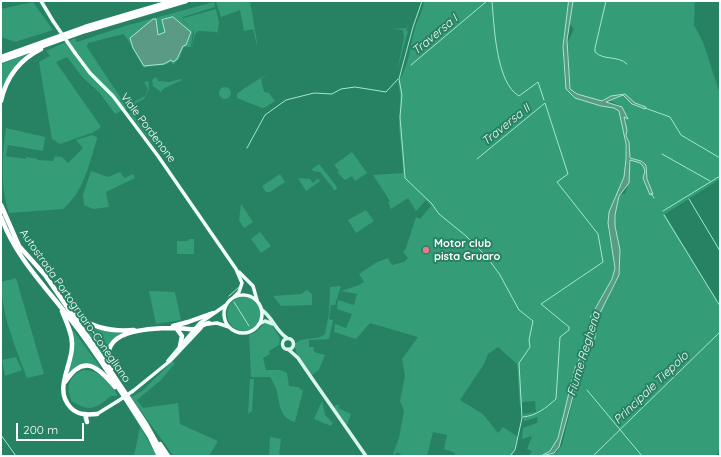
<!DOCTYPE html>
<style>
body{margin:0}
#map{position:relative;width:721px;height:457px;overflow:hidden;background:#268263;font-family:Quicksand,sans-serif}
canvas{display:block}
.frame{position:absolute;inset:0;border:2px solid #fff;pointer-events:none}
.scale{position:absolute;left:16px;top:423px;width:68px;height:18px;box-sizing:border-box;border:2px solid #fff;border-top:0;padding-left:5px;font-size:12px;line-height:14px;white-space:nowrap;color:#fff;-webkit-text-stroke:3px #268263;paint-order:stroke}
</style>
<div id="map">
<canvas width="721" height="457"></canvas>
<div class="frame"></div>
<div class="scale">200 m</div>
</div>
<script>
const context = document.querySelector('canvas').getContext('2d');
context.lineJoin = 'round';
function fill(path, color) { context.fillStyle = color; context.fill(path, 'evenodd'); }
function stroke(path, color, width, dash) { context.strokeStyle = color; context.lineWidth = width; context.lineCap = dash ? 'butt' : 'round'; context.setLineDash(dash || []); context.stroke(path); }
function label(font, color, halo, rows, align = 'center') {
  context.font = font + ' Quicksand,sans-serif'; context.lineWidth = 4; context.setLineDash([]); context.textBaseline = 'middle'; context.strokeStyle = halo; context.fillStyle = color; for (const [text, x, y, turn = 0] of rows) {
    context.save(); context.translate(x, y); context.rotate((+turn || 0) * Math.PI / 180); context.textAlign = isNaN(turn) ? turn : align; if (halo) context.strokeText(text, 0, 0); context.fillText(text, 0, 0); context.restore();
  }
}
fill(new Path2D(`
 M250 1 257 42V45L253 29 244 31 240 10 221 17 216 2Z
 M424 1H695L694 25 703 42 720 94V179L665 214 720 306V451L714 456H529L532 451 527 449 532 436 522 439 523 428 537 423 538 417 524 421 523 414 536 412 535 401 522 402 520 408 517 364 498 347 488 354 484 364 460 400 483 414 498 433 503 427 518 437 513 454 511 456H454L455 453 444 449 447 435 433 432 427 456H403L397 452 395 455 393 454 399 438 404 411 400 401 405 376 402 359 418 337 370 323 356 339 334 332 335 324 346 328 352 314 337 309 338 300 354 305 357 294 341 291 359 285 364 282 359 274 377 262 388 258 392 265 404 262 408 258 403 252 406 248 416 217 420 219 431 206 426 200 416 211 408 198 391 209 388 202 390 201 373 175 403 173C403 157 400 141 399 126 399 111 402 97 398 82 409 66 410 47 415 28 418 19 423 11 424 1ZM567 20 574 29 568 42 569 82 573 97 565 80 563 56ZM609 100 622 107 625 113 629 160H631L627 188 625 194H621L615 202 613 229 617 280 603 307 591 317C594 304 608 292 613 278 618 258 607 240 608 221 609 203 621 192 625 175 627 165 625 118 618 110 613 105 607 107 601 106ZM590 330 595 339 594 344 588 354 578 379 562 445 556 453 551 455 547 453 553 448 558 438 575 368 586 345Z
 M33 2 53 30 15 42 1 37V9Z
 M214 2 215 7 183 17V21L193 30 191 47H184L179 59 173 65 171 62C160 68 152 64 144 68 138 59 127 36 123 34L88 43 87 47 126 106 145 96 148 89 144 82 148 81 149 89 144 99 115 114 99 92 83 78 67 57 56 62 101 127 94 132 60 144 52 139 39 62 50 56 46 51 75 38 77 42 125 26ZM173 17 183 24 191 35 186 44 182 45 180 54 173 62 171 60 155 65H146L156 20 158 35 165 32 162 20Z
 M216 9 219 23 217 36V32L198 31 195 34 192 48 194 31 183 20 184 18Z
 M407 26H408L406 31H408L397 72 404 37 403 30 392 29 407 28Z
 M25 55 12 70 1 93V64Z
 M268 73 261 79 264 92 269 93 275 101 266 107 262 108 237 98V94C248 85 257 81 268 73Z
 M156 77 158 81 169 82 181 79 182 80 163 89 161 92 153 86 152 80Z
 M219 93a6 6 0 1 1 12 0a6 6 0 1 1-12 0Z
 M137 108 134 112V116L163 158 129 113Z
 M6 128 45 137 43 151 8 145 6 156 26 159V157L38 159 37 160 53 161 55 156 62 157 68 163 83 148 76 140 92 135 97 137V139C89 164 84 192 63 209L9 213C0 187 2 156 6 128Z
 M352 152 367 173 355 181 352 176 345 180 337 172 339 171 334 165Z
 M319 164 337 187 336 190H333V188L320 172 313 171 312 169Z
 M91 171 108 177 120 172 124 178 133 174 135 178 106 192 109 207 93 209 84 205 83 195Z
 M280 174 285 182 270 192H266L262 186Z
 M298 178 310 179 313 183 318 178 320 181 306 191Z
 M241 204 253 222 244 228 239 220Z
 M366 210 374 221 356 233 348 220Z
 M260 232 271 246 261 253 251 239Z
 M189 239H194V254H177V241H188Z
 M16 278 44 374 27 378C16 348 1 314 1 282Z
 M341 286 335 305H331L329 319 333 320 329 339 309 340V347H314V352L325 355 319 370 312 375 297 354 294 345C301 335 316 342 325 334L329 313 330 287Z
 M307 290 312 294V305L281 306 273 296 301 294Z
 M149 291 175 292 181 320 156 324Z
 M227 314a17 17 0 1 1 34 0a17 17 0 1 1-34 0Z
 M80 322 93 329 121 333C107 347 108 342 108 364L79 323Z
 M265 323 271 324 280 338 279 345 269 351 270 354 263 358 266 370H281L287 373 289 386 298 387 303 391 295 422C278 417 280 402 276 388 274 384 272 380 270 377H251L249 335 256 332Z
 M72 330H73L101 368 85 365 68 375Z
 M16 357 22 370 5 376 2 360Z
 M172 362 175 363 161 380 137 400 143 408 178 403 180 424 218 441 209 456H175L172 454 131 397 142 391Z
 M84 370C101 370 106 382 116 392L117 396H111C96 408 90 413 72 401 65 389 69 374 84 370Z
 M250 379H254L252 411 248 414Z
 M322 401 325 415 333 423 331 426 314 419Z
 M338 403 337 405H340L338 408 351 414 347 425 334 407Z
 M140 427 156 454 157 456H134Z
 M270 437 281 439 279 456H269Z`), '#349c76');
const water = new Path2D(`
 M569 1H573L567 40 570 89 577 94 602 101 611 96 625 94 635 103 646 107 645 109 632 104 623 95 606 102 622 107 628 119 624 117 627 130 626 136 629 142 630 158 641 161 646 165 647 179 653 194 650 195 643 178 645 171 643 166 640 163 630 160 629 183 619 196 615 215V226L620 250 619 275 600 313 596 327 595 338 587 352 576 385 559 447 554 453 541 456 550 451 558 438 575 368 586 345 591 316 612 279 615 268 608 223 609 212 624 177 626 159V144L619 111 614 108 601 106 575 98 566 89 563 47Z
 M173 17 191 32 186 45 183 46 177 59 173 62 171 60 164 64 144 66 133 48 130 38 153 19H156L158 35 165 32 162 20Z`);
fill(water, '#5b9b85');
stroke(water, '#a3e7ce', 1);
stroke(new Path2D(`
 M422 1 413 27 399 79 402 95 400 117 405 178 432 204 439 214 466 236 487 257 500 275 519 310 533 321 529 340 530 347 519 363 522 418 515 450 510 456
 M492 1C494 25 496 83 519 96L538 82 544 100
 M606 1 595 48V52C604 61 618 55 627 64
 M411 65 487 1
 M645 108 670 117 681 135 720 158
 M247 148 265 115 286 100 314 93 332 94 341 89 355 87 386 92 398 79
 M662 154 710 181
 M477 159 545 103 568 174 557 182 598 234 603 262 541 304 569 327V330L560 337 556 399C546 408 536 416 523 417
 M651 193 654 198
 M689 199 720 251
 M663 211 720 176
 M664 215 720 306
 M229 296 239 287
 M234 302 249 326
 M587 390 642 456
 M1 435 16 456
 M593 456 720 332`), '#a3e7ce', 1);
stroke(new Path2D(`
 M262 310C273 318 276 331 287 338
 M259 324 265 321 273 324
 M282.5 344a5.5 5.5 0 1 1 11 0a5.5 5.5 0 1 1-11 0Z
 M288 349 298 358 311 377 366 456`), '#d8f6ec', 3.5);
stroke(new Path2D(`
 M41 1 53 21
 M75 53 90 73 113 96 158 156 236 269 242 283 239 292 234 297
 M239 272 253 286 257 300
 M224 314a19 19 0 1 1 38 0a19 19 0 1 1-38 0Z
 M208 324 217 323 229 327
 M168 361 200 323 226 305
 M133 391 170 361 201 328
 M97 414 118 401`), '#f0fdf9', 3.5);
stroke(new Path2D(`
 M1 57 85 27 173 1
 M1 61 85 31 186 1
 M1 101C6 78 19 60 41 49
 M1 205 19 246 45 275 96 349 146 424 164 456
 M1 217C16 258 46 287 71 320 100 357 125 398 150 437
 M62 311C66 322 73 334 72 346 72 366 53 390 71 408 78 415 87 415 97 414
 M70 311C89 327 109 332 134 330
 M173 326 188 322 213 313
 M176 328 182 336 180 346
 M112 368C94 329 151 328 177 328 182 328 189 330 195 329 200 327 204 324 209 323
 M65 382C84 353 98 367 115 387
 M85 414 87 422
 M150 437 159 456
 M160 444 168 456`), '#fff', 4.5);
stroke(new Path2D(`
 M53 21 75 53
 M118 401 133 391`), '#f0fdf9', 3.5);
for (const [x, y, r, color] of [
 [426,250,4,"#f0748c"]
]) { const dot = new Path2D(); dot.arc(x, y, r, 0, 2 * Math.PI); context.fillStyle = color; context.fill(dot); stroke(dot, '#268263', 1.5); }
label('11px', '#fff', '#268263', [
 ["Viale Pordenone",148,128,53],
 ["Autostrada Portogruaro-Conegliano",75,306,55]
]);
label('bold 11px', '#fff', '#268263', [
 ["Motor club",434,244],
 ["pista Gruaro",434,257]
], 'left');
label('italic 12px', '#f5fcfa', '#268263', [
 ["Traversa I",435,35,-40],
 ["Traversa II",506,125,-39],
 ["Fiume Reghena",584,354,-73],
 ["Principale Tiepolo",651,388,-44]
]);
</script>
